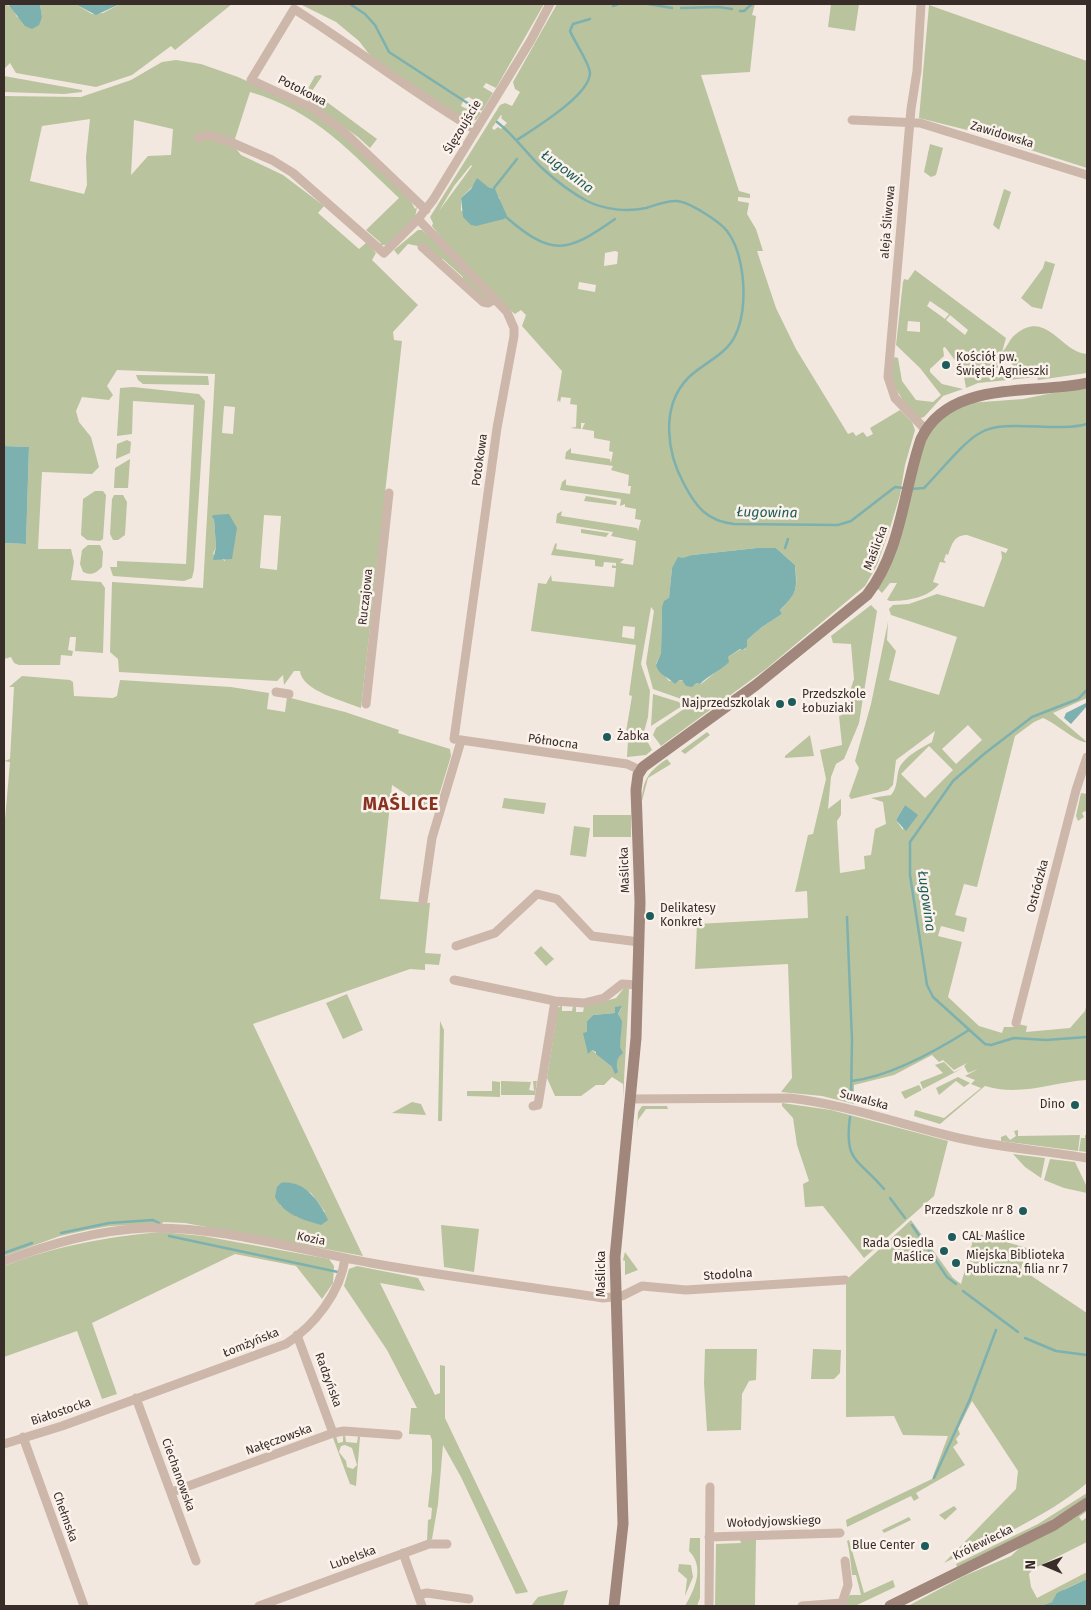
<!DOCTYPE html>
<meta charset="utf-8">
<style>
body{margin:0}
#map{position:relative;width:1091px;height:1610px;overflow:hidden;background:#f3e8df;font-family:"Fira Sans",sans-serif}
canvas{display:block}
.frame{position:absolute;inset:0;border:5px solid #392d2a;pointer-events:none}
.north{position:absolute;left:1021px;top:1540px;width:50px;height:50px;-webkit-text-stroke:4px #faf2eb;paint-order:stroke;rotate:271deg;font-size:14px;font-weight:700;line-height:20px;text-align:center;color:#392d2a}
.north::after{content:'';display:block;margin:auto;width:18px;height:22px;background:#392d2a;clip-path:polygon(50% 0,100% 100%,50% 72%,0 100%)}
</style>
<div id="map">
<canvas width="1091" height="1610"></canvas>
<div class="frame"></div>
<div class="north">N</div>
</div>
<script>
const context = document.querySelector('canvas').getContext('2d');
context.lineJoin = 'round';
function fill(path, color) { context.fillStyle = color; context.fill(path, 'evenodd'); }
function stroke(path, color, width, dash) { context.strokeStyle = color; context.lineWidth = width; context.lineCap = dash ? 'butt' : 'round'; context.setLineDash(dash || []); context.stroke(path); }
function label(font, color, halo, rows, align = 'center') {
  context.font = font + ' "Fira Sans",sans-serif'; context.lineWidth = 5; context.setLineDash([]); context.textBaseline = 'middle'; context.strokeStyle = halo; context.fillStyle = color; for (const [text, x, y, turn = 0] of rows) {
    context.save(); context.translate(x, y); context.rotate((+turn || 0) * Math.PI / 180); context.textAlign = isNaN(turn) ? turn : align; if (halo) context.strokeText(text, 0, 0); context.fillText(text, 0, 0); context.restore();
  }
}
fill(new Path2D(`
 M4 4 12 7 17 17 42 18 40 4H75L92 14 103 13 120 4H232L175 50 171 46 132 75 96 87 16 73 10 63 4 69Z
 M300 4H544L496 88 486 83 483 87 493 93 482 111 473 105 475 101 469 97 464 99 461 106 469 110 471 107 481 113 476 120 471 121 437 104 372 58 359 41 336 22Z
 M557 4H755L752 15 756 16 750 72 701 75 739 191 750 194V198L738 197V201L749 203 747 214 756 229 763 251H757L776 308 796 349 848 434 853 432 856 436 863 432 867 437 873 434 870 428 900 410 912 422 915 430 905 465 900 495 890 528 877 565 865 586 766 669 661 746 653 735 656 728 700 698 699 697 687 701 653 689 646 663 654 611 651 607 641 664 650 691 648 717 644 732 638 736 626 734V732L632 696 629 695 636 645 531 631 538 583 546 584 551 575 552 581 614 587 616 568H612V565L616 566V563L604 562 603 567 595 566V560L551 555 555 544 557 543 556 549 624 559 620 563 633 565 636 541 611 536 613 532 556 523 557 514 562 511 561 516 637 528 638 531 641 520 635 519 636 509 625 507V504L620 506 621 499 560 490 562 482 566 479V485L630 494 631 486H628L629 475 611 470 613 466 565 459 566 452 571 448V453L610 459 611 463 613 452 609 451 610 441 594 438V431L582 429 585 423H581V429L570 428 576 427 577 405 570 404 571 398 561 397 560 403 559 400 557 402 562 371 522 326 526 315 521 310 515 314 510 310 439 235 432 226 433 223 430 217 500 105 505 103 512 106 520 92 515 89 513 82ZM501 115 502 116 501 118 507 123 501 129 498 127 494 130 492 128ZM471 165 472 166 439 211 454 186ZM473 186 493 188 500 199 461 211V198ZM615 251 618 252 617 264 604 266 605 253ZM579 282 596 285 595 292 578 289ZM757 548H776L795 565C798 589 797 593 780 610L782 614 762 627 747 640V647L744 650 741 649 728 657V662L701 684 679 680 669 681 656 664 661 653 662 607 669 599 672 568 692 555ZM623 626 635 627 634 639 622 637Z
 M831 4H859L855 31 828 27Z
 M929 5 1087 61V168L971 131 919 118Z
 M176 60 201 64 238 77 307 109 353 143 411 201 415 209 417 207 415 218 388 245H379L381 243 366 230 399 198C351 153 316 111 250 92L233 145 241 155 283 175 324 206 318 213 359 249 367 242 376 253 372 260 418 305 393 332 394 340 402 341 361 708C344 701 302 691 300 671H294L284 685 283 675 277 681 119 672 118 659 110 652 112 582 203 588 215 374 117 370 107 386 113 395 109 400 82 397 76 411 79 422 91 437 99 467 92 474 42 472 38 549H71L74 562 71 580 101 582 105 588 103 653 75 651 76 637H70L68 650 73 651 72 656 61 655 60 665H19L14 663 11 657 4 659V543L26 544 29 447 4 446V96L81 97 131 80 162 62ZM90 119 86 157 87 185 84 194 30 181 42 126ZM134 120 173 129 171 155 148 156 131 175ZM224 406 235 407 233 434 222 433ZM264 515 281 516 277 570 260 568ZM214 519 225 561 213 554 216 547Z
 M320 75 322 76 312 91 377 139 370 148 358 137 305 99V94L315 76Z
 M4 76 82 90V92L64 94 4 92Z
 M930 144 943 148 936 175 931 177 924 172Z
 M1004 189 1011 192 999 230 993 225Z
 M418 230H422L431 238 488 296 487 300 463 281V277L443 259H439L421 243 418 246 408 244 398 255 394 250Z
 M1045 261 1055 264 1042 309 1032 307 1021 298 1043 268Z
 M915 270 1006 338 1002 352C1007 348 1009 339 1016 334 1047 309 1061 353 1087 354V373L1038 380 1037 377 978 383 966 388 963 371 945 347 943 348 944 356 930 369V372L942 384 963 389 943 396 924 417 918 419C907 406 880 375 895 357L898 358 902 381 916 400 933 402 941 395 920 368 896 345 903 282 904 279 908 280ZM930 301 949 314 945 319 927 306ZM950 315 968 330 965 335 946 320ZM908 321 920 322V332L907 331ZM1011 361 1015 374 997 377 996 368 1003 367V363Z
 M136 375 208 376 209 385 143 384 138 380Z
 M1087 386V698L1053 713 1087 742C1078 744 1056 723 1043 718L1034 722 1015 736 977 887 964 884 955 915 967 918 964 932 941 926 938 936 962 942 948 997 979 1026 1002 1033 1004 1027H1017L1018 1024 1027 1026 1026 1032 1070 1028 1085 1011 1087 1002V1080C1053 1082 1020 1097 985 1086L940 1124 914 1116 915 1110 944 1118 981 1088 971 1084 975 1080 965 1076 978 1069 968 1073 964 1066 967 1063 954 1070 943 1060 939 1062 932 1055 894 1075 854 1085V1104L822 1096 781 1092 792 1078 788 964 695 969 697 924 808 918 807 891 795 892 808 835 813 834 826 779 820 750 842 745 839 716 842 715 854 679 851 644 833 643 831 636 871 605 877 611 859 723 844 759 836 764 831 777 828 809 841 799V815L837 821 840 873 865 869 864 856 871 855 875 829 886 824 883 802 871 798 891 795C898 787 896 778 899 769 904 756 922 748 932 742L935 731 896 760 893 785 888 790 851 799 849 796 859 768 855 761 871 704 888 622 887 640 896 651 889 680 939 695 957 637 891 615 889 609 893 605 909 604 937 594 984 607 1002 558 1001 551 1006 553 1008 549 967 535C954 535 952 544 948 555L946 554 944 560 946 563 940 562 933 582 939 584C928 598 907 601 890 601L887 600 897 583H890L882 593 877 588 928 433 948 413 969 403 1023 399ZM968 725 982 740 956 764 942 749ZM929 746 953 770 925 798 901 774ZM905 805 903 830 896 820Z
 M133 387 199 394 205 401 194 570 192 578 184 581 113 576 110 567H117V561L186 564 194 405 133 401 132 434 117 436 120 388Z
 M127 440 131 442 130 453 116 459 117 444Z
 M130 459 128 488H114L115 468Z
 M95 491H103L106 495 103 539 100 541 87 540 81 535 83 499Z
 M114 495H123L127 502 125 535 118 540H113L110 534 112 499Z
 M586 496 616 501 617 502 616 505 584 501Z
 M581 529 609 533 606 537 581 533Z
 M88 545H100L103 552 102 567C96 573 92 576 83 572L80 564 82 550Z
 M22 676 70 680 73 682 74 696 113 698 117 696 120 680 231 687 269 693 267 709 285 712 287 697 345 712 399 730 398 733 450 749 451 756 436 805 426 807 392 785 380 899 430 903 425 953 441 954 439 965 425 964V970L410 969 253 1024 363 1256 185 1223 163 1222 162 1224 110 1226 87 1230 60 1236 4 1256V831L10 762 4 761 10 759 14 687H9ZM291 1183 311 1193 325 1212 297 1217 280 1205Z
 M653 694 679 702 682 706 651 726Z
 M707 732 710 735 685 754 681 751Z
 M810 735 814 756 785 758V756Z
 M631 738 646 739 652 750 646 755 627 757 628 741Z
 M667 759 671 764 648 778 642 801C642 780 650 770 667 759Z
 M1081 793 1087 794V813L1085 811 1082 813 1084 817 1078 821 1076 816Z
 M504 798 546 803 544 814 502 808Z
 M593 815H631V837H593Z
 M574 826 590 828 586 857 570 855Z
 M541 946 554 959 546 966 534 953Z
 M624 988 629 989 623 1099V1084L612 1077 604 1085H596L581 1096H555L547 1078 558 1008 562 1005V1011H572L573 1006 576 1007V1012H583L584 1007 616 998ZM622 1007 618 1014C622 1028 621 1049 616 1065L612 1067 592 1050 587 1021 593 1015 615 1013Z
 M347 994 363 1030 343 1039 326 1003Z
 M440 1021 444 1030 442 1121H438Z
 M944 1062 954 1072 963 1068 923 1089 920 1082 943 1073 935 1065Z
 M958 1077 970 1083 964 1087 956 1081 939 1095 936 1088Z
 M492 1081 500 1082V1097L467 1096V1091H492Z
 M501 1081 531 1082 529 1090 534 1091 533 1081H537L535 1095H501Z
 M919 1085 922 1090 905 1099 901 1092Z
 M412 1102 421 1104 426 1115 392 1113Z
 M782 1103 831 1110 948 1141 934 1196 864 1258 823 1206 805 1207 803 1184 809 1181 797 1145 793 1118 782 1106Z
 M642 1106H667L668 1109H646L638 1120 637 1130 638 1112Z
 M1018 1130V1136L1080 1135 1078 1151 1001 1141V1137L1006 1135 1010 1140 1016 1136 1014 1131Z
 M1085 1135H1087V1152L1079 1151 1081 1138H1085Z
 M1013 1154 1045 1158 1041 1178 1025 1167Z
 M1050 1159 1075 1162 1087 1187V1193L1064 1188 1044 1180Z
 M911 1220 953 1278 961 1284 975 1233 1027 1248 1021 1269 1087 1313V1483C1045 1518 993 1539 944 1563L1016 1489 1018 1471 972 1401 958 1429 960 1434 956 1439 958 1443 953 1447 965 1465 916 1493 919 1498 914 1501 911 1496 847 1527 846 1520 932 1479 948 1436 903 1435 894 1416 846 1417V1280Z
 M441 1225 479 1229 474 1272 444 1267Z
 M161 1232 203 1236 329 1259 334 1266 333 1283 322 1299 296 1266 235 1254 92 1323 117 1394 102 1399 77 1331 4 1357V1266C55 1246 106 1237 161 1232Z
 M625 1252 638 1270 625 1275V1261L623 1260Z
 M357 1266 418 1278 425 1291 380 1283 435 1395 440 1393V1365L445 1366V1418L528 1592 516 1594 461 1477 443 1445 438 1504 432 1539 427 1541 428 1520 431 1519 432 1508 428 1507 432 1471V1440L430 1435 409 1434 411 1408H417L387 1350 344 1286 349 1269Z
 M705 1349H757L756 1380 749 1381 742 1394 741 1430 707 1431 704 1383Z
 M813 1349 841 1350 840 1373 834 1379H811Z
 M345 1435 346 1442 357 1443 358 1436 360 1437 356 1486 350 1484 333 1438 336 1436 338 1443 343 1442V1436ZM345 1445 352 1448 357 1465 353 1469 347 1467 346 1461 339 1452 341 1446Z
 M1087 1493V1497C1048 1526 1001 1545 957 1567L956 1564 1038 1524Z
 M954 1506 957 1509 945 1520 939 1515Z
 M1087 1508V1511L1079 1517 1082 1521 1087 1517V1542L1033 1569 1029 1574 1031 1587 1037 1598 1087 1572V1579L1065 1589 1052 1602 1040 1606H908L964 1576 1011 1556 1025 1543Z
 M909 1517 911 1520 884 1533 882 1530Z
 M690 1538H700V1598L697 1606H685C695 1589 705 1567 689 1551Z
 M756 1539 755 1605 715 1606 716 1544 741 1543 740 1540Z
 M849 1540 864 1593 893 1580 895 1587 855 1606H841L850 1595H861L856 1575H852C851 1565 850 1553 847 1541Z
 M679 1564 691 1565 693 1577 685 1596 687 1579 678 1571Z
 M568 1590 563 1606H531L538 1597Z`), '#b9c39e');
fill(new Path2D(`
 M8 4H40L42 17 39 25 32 29 25 26Z
 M75 4H120L96 15Z
 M477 178 488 187 495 189 507 216 504 219 476 226 471 225 463 217 461 198 471 189Z
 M4 446 29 447 26 544 4 543Z
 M229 514 237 528 232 559 213 560 216 547 214 519 212 517 213 515Z
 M757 548H776L795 565C797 590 798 592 780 610L782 614 762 627 747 640V647L743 650 740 649 728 657 729 662C720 671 709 675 700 684L696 683 692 687 686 686 682 680H679L675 684C669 677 659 676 656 665L661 653 662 607 664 601 669 598 672 568 678 557 683 558 692 555Z
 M1086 703 1087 706 1071 724 1064 718 1066 713Z
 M905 805 918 815 906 831 896 820Z
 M622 1006 618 1014 622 1021 620 1047 623 1053C616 1058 616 1065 618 1072L615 1074 612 1067 596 1054V1052L592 1050 588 1054 583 1033 587 1032V1021L593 1015 615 1013V1007Z
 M281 1183C304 1179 320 1202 328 1220L321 1225C304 1220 284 1215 275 1197L277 1187Z
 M1087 1579V1606H1040L1052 1602 1057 1593Z`), '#7db1af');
stroke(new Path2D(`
 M350 4 365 14 375 25 389 52 472 106
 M648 4 672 8
 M613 6 618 4
 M681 8 719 7 732 9
 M740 11H744L752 4
 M497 122C514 135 526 153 542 168 555 180 572 193 587 201 605 210 627 212 646 208 656 205 665 201 676 201 688 201 719 221 727 231 734 240 739 255 741 266 745 287 745 316 735 336 725 356 703 363 688 378 660 407 667 453 684 484 696 507 707 521 734 524L838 525 851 521 895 487 903 488
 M517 140C535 128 590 95 590 73 590 64 574 41 570 31L573 24 590 19
 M494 188 517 159
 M506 217C552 257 567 253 615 219
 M911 489 924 488C939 473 963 442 980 433 1004 418 1055 433 1087 424
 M785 548 788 539
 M1087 690 1078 699 1032 717 984 754 953 781 910 842V875L927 985 933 997 985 1044 991 1045 1014 1038 1046 1040 1087 1037
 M847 917 852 1040 851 1100
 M852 1081C891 1076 936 1051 969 1030
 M850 1117C844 1163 858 1158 884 1189
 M890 1198 905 1218
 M912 1225 947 1277 956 1284
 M61 1233 109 1223 153 1220 159 1223
 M169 1236 338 1272
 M4 1253 32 1243
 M963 1291 1018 1332
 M1025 1338 1056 1351 1087 1355
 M934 1478 970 1399 996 1330`), '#7db1af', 2.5);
stroke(new Path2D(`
 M921 4 917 71 911 109 888 377 895 398 925 429
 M852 120 920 123 1087 175
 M198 138 208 135 228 141 272 160 293 173 384 253 418 219 433 200 531 40 550 4
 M426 210 342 130 312 108 251 80 294 9C356 48 413 93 476 130
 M418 219 507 312 514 328V336L497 428 454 739 627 764 640 770
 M422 247 483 302 488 303 495 299
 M276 692 289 694
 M366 704 389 493
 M423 901 432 838 461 741
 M456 946 495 933 537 894 557 899 592 936 639 942
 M454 980 555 1001 584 1003 604 998 622 984 638 985
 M1016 1023 1076 790 1087 757
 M631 1099 790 1098C849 1105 905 1126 963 1139 1004 1148 1046 1151 1087 1158
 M533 1106 538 1105 555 1001
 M4 1261C50 1244 97 1230 147 1228 222 1226 297 1250 371 1263 448 1277 526 1286 603 1298L622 1296 642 1286 686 1290 845 1280
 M297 1335 333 1433
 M136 1398 196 1561
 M23 1437 84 1606
 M4 1444 62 1426 286 1344C314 1326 341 1292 345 1258
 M172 1492 333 1433 344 1431 398 1435
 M709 1537 840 1533
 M403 1553 422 1606
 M418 1595 427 1593 469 1599
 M259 1606 429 1544H447
 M709 1606 710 1487
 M802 1606 842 1603 848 1585 845 1561`), '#ccb7aa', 9);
stroke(new Path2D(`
 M614 1606 623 1524 615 1257 636 1038 640 902 636 790 638 775 643 767 756 685 867 595C902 550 903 491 921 439 949 379 1033 395 1087 383
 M890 1606 1054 1525 1087 1503`), '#a0867b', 11);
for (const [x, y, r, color] of [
 [946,365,5,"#1e5c5b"],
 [792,702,5,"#1e5c5b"],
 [780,704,5,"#1e5c5b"],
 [607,737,5,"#1e5c5b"],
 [650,916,5,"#1e5c5b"],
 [1075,1105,5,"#1e5c5b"],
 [1023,1211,5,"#1e5c5b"],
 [952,1237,5,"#1e5c5b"],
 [944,1251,5,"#1e5c5b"],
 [956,1263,5,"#1e5c5b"],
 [925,1546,5,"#1e5c5b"]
]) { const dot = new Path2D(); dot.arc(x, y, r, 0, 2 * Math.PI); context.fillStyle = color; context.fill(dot); stroke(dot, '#faf2eb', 2); }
label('12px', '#392d2a', '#faf2eb', [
 ["Potokowa",302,91,27],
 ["Ślęzoujście",463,127,-59],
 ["Zawidowska",1002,135,17],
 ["aleja Śliwowa",888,222,-85],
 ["Potokowa",480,460,-82],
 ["Maślicka",876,548,-69],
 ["Ruczajowa",366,597,-84],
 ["Północna",553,742,8],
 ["Maślicka",625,870,-92],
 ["Ostródzka",1038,886,-75],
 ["Suwalska",864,1100,15],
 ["Kozia",311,1239,11],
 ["Maślicka",602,1274,-90],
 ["Stodolna",728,1275,-4],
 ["Łomżyńska",251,1343,-22],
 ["Radzyńska",328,1380,70],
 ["Białostocka",61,1412,-19],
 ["Nałęczowska",279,1440,-20],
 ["Ciechanowska",178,1475,70],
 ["Chełmska",65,1517,70],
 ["Wołodyjowskiego",774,1522,-2],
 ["Królewiecka",983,1543,-26],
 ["Lubelska",353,1558,-20]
]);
label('12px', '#392d2a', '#faf2eb', [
 ["Kościół pw.",956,358],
 ["Świętej Agnieszki",956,372],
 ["Przedszkole",802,695],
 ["Łobuziaki",802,709],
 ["Najprzedszkolak",770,704,"right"],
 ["Żabka",617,737],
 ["Delikatesy",660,909],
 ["Konkret",660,923],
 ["Dino",1065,1105,"right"],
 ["Przedszkole nr 8",1013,1211,"right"],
 ["CAL Maślice",962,1237],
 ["Rada Osiedla",934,1244,"right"],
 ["Maślice",934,1258,"right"],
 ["Miejska Biblioteka",966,1256],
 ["Publiczna, filia nr 7",966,1270],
 ["Blue Center",915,1546,"right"]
], 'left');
label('italic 14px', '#1e5c5b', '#faf2eb', [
 ["Ługowina",567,172,37],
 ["Ługowina",767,513,1],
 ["Ługowina",926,901,82]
]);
context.letterSpacing = '1px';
label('bold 18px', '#893221', '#faf2eb', [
 ["MAŚLICE",401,805]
]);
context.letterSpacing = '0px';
</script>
